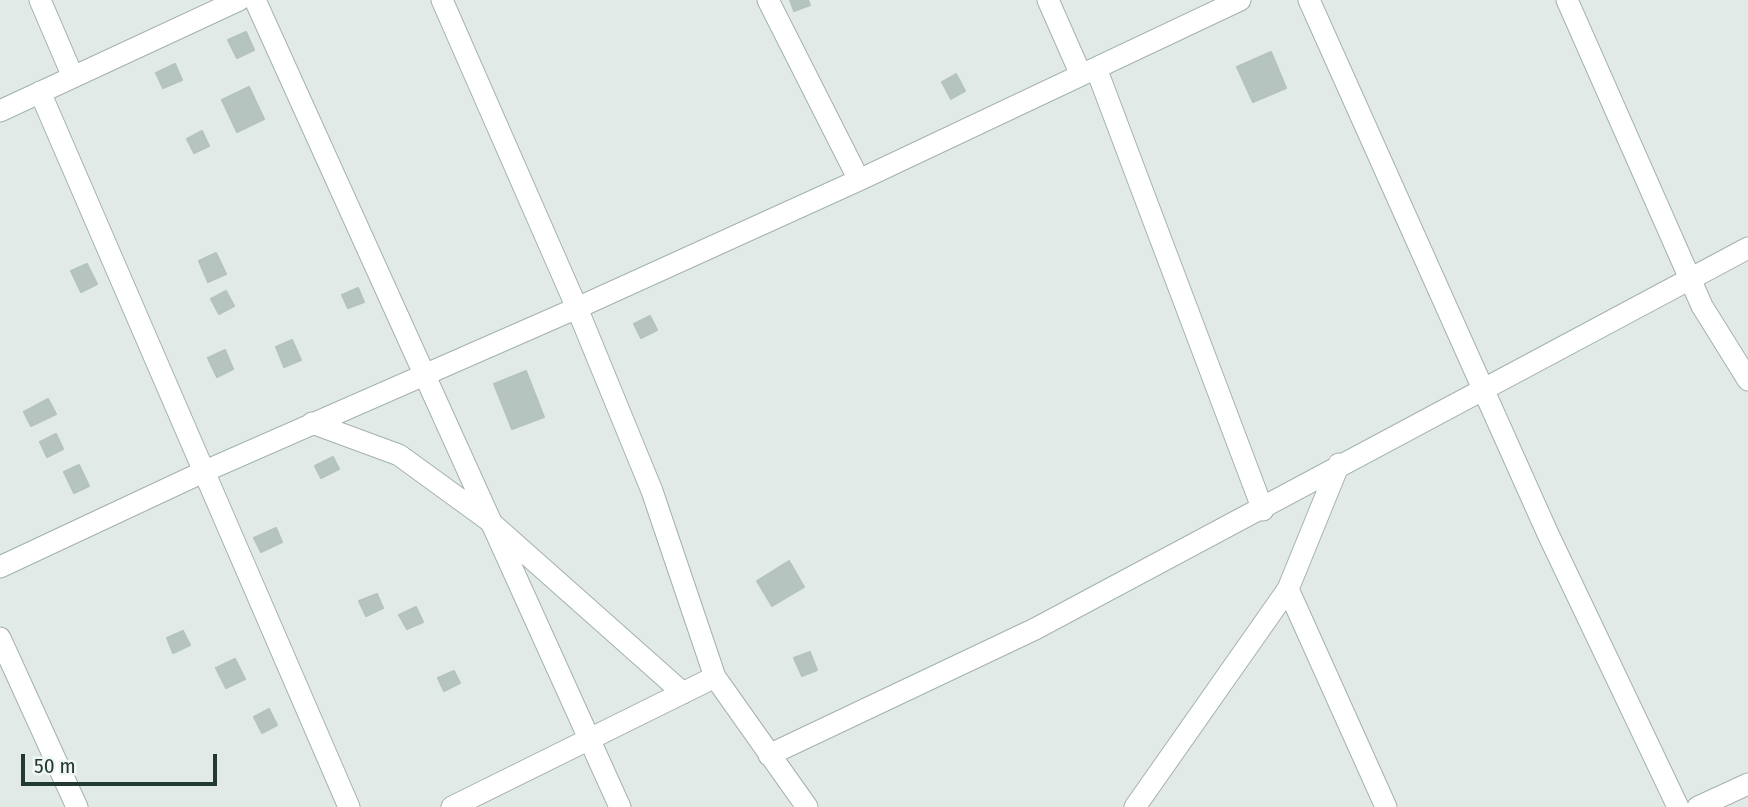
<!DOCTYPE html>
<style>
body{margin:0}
#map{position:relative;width:1748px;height:807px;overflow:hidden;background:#e1eae6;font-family:"Fira Sans Condensed",sans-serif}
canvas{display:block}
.scale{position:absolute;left:21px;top:754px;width:196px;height:32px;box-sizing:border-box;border:4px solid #233933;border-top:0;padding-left:9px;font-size:21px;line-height:24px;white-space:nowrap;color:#233933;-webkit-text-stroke:5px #f1f7f4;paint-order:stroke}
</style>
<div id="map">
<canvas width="1748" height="807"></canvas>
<div class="scale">50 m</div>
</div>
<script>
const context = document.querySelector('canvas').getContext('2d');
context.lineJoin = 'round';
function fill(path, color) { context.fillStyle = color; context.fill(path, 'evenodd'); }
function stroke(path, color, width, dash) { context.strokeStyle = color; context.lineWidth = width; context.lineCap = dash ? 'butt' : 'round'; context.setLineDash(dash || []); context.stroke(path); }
const building = new Path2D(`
 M790 0H808L810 5 794 11Z
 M246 32 254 50 237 58 228 40Z
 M1271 52 1286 88 1253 102 1237 67Z
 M175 64 182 80 163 88 156 73Z
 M956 74 965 91 951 99 942 82Z
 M249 87 264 119 237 132 222 100Z
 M202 131 209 146 194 153 187 139Z
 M216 253 226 274 208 282 199 261Z
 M87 264 97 284 81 292 71 271Z
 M358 288 364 302 348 308 342 295Z
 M226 291 234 306 219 314 211 299Z
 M650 316 657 330 641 338 634 324Z
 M292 340 301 360 284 367 276 347Z
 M225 350 233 369 217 377 208 358Z
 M526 371 544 417 512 429 494 384Z
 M48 399 56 414 31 426 24 412Z
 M56 434 63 449 47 457 40 442Z
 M333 457 339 469 321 478 315 466Z
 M79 465 89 486 74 493 64 472Z
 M276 528 282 542 261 552 254 538Z
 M789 561 804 587 772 606 757 581Z
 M377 594 383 608 366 616 359 601Z
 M416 607 423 622 407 629 399 615Z
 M183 631 190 645 173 653 167 638Z
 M810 652 817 670 802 676 794 658Z
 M235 659 245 679 226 688 216 668Z
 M454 671 460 683 444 691 438 678Z
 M269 709 277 725 262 733 254 717Z`);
fill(building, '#b6c4bf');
stroke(building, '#b4c3bc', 2);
const minor = new Path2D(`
 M40 0 73 77
 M255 0 620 807
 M442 0 577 308 652 491 715 677 807 807
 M768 0 859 180
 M1048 0 1081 75
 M1309 0 1548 534 1678 807
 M1567 0 1702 306 1748 380
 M1096 68 1263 510
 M40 92 349 807
 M0 111 239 0
 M312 423 399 455 487 519 683 693
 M0 567 203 472 577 308 859 180 1240 0
 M1288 589 1386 807
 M0 638 77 807
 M769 755 1035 629 1748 248
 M452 807 715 677
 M1135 807 1288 589 1339 464
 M1698 807 1748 784`);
stroke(minor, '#a4b1ad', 23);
stroke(minor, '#fff', 21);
</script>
